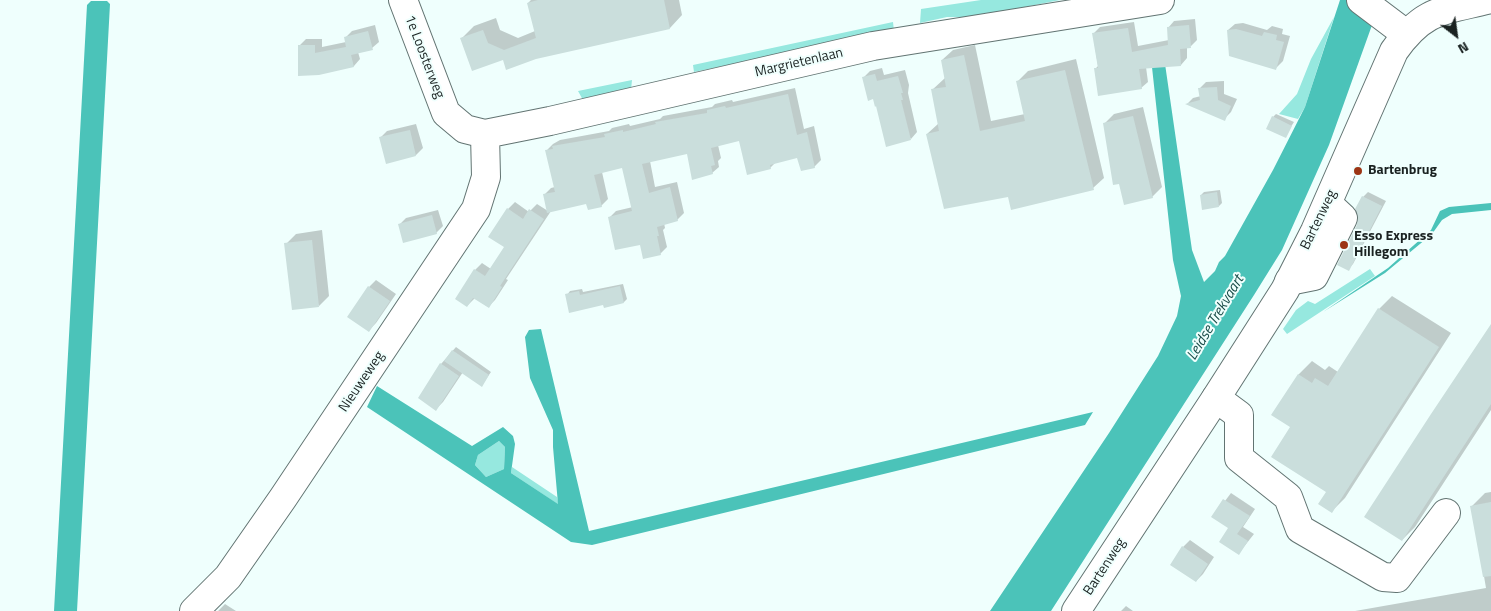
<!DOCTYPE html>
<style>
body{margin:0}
#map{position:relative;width:1491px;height:611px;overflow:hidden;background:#effffd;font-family:"Titillium Web",sans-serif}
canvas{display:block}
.north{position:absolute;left:1431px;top:10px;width:50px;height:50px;-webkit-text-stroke:4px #effffd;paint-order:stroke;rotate:150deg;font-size:14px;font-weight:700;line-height:20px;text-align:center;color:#1a2221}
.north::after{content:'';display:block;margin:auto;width:18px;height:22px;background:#1a2221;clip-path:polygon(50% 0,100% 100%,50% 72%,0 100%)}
</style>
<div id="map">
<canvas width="1491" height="611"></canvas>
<div class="north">N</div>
</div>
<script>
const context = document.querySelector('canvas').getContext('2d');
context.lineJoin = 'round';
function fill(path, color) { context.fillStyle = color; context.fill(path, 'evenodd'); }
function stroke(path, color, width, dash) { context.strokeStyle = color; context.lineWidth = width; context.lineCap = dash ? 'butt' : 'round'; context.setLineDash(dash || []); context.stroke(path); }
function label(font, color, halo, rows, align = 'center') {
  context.font = font + ' "Titillium Web",sans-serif'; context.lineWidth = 4; context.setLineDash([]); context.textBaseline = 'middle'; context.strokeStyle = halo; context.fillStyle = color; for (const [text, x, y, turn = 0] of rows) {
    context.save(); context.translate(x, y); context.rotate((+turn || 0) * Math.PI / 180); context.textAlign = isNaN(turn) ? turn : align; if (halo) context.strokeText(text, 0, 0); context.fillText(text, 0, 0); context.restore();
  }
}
fill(new Path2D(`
 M981 0H1060L974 17H947L920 23 921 9Z
 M1334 17 1305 107 1298 119 1279 114 1297 94 1311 59Z
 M893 22 894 31 694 72 693 65Z
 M632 80 631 90 583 100 578 91Z
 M1370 269 1375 276 1287 334 1283 329 1296 310 1308 301 1315 304Z
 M499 441 505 447 504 469 486 477 475 465 478 455Z
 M512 467 557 497 559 505 511 473Z`), '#96e8df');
fill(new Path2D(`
 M1340 0H1381L1329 145 1282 250 1254 295 1051 611H990L1109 433 1158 356 1177 316 1181 296 1173 260 1151 58 1164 57 1192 250 1204 282 1215 271 1219 262 1225 256 1273 170 1305 107Z
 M91 1H107L110 4 77 611H54L87 5Z
 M1491 203V210L1452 214 1442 220 1432 234 1385 273 1323 312 1388 268 1431 230 1440 211 1449 207Z
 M541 329 589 531 1093 412 1085 425 592 545 571 542 367 407 377 386 472 446 503 427 513 436 515 444 511 473 558 504 553 447V430L530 378 525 337 529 330ZM499 441 505 447 504 469 486 477 475 465 478 455Z`), '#4bc3b9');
fill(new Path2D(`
 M531 0H679L682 15 670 28 536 57 504 59 461 39 474 26 496 18 500 30 518 38 535 31 528 3Z
 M1195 19 1197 40 1191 46 1187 47V58L1181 65 1146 67 1148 82 1141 88 1095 69 1098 66 1093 34 1100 27 1134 22 1138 46 1169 40 1168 28 1174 21Z
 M1243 23 1267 30 1272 26 1283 29 1282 34 1290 36 1283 61 1276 68 1228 30 1235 24Z
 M375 25 379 42 372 48 358 52 360 59 354 66 319 74 299 46 306 39H322V47L346 42 345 38 352 31Z
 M975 45 991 121 1025 114 1017 82 1028 71 1076 59 1104 178 1093 188 1009 196 927 134 939 123 932 90 945 78 942 60 953 50Z
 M882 68 884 75 905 70 909 85 908 93 917 132 911 139 874 98 863 78 870 71Z
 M1224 81V94L1237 99 1231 112 1224 119 1187 104 1193 98 1201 96 1199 89 1206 82Z
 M795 88 804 129 814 126 821 160 814 167 798 157 776 162 770 168 740 140 718 145 721 158 718 161 719 167 712 173 688 153 650 161 655 187 677 182 684 213 677 220 664 223 665 228 663 230 667 247 660 254 641 244 609 218 616 211 633 207 623 167 602 172 608 199 601 206 587 203 551 211 506 279 508 280 495 300 488 307 475 298 467 306 456 299 475 270 482 263 491 269 506 247 508 209 515 202 529 212 537 204 548 211 544 195 551 188 555 187 546 151 553 144 560 140 609 131 612 128 629 124 630 126 660 119 663 116 712 107 715 104 732 100 733 102Z
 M1143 107 1162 187 1152 197 1104 124 1114 114Z
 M1276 114 1294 122 1285 136 1273 117Z
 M416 124 423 148 416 155 387 162 380 138 387 131Z
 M1220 190 1222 203 1219 206 1201 195 1204 192Z
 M1368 192 1386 201 1353 264 1348 269 1363 197Z
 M438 210 443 226 436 233 400 224 406 218Z
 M322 230 329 296 319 306 286 244 296 234Z
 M376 280 396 294 376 323 369 330 349 316 369 287Z
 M623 284 627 299 624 302 604 304 567 295 570 291 582 289 583 292Z
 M1392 296 1451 333 1345 498 1332 511 1327 492 1292 426 1273 414 1299 374 1312 361 1325 370 1329 366 1338 372 1379 309Z
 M1491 327V410L1415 527 1402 540Z
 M456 347 491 372 484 382 463 372 443 402 436 409 441 364Z
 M1491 492V611H1355L1486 588 1472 506 1485 493Z
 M1231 493 1255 509 1243 527 1254 534 1239 553 1230 528 1213 517Z
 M1190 540 1214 557 1203 574 1196 581 1183 547Z
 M225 604 236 611H218Z
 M1126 606 1133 611H1121Z`), '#0003');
fill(new Path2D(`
 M538 0H664L670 29 536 59 506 70 503 60 472 71 460 38 483 30 488 43 504 50 536 38 527 3Z
 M1189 25 1191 48 1180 49 1181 66 1139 69 1142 89 1098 96 1094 68H1098L1092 33 1128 28 1132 52 1168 45 1167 27Z
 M1236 29 1262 36 1264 32 1277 35 1276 40 1284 42 1276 70 1229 56 1227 30Z
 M368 31 373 50 351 55 354 67 319 75 298 76V45H315V53L346 47 344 37Z
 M964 55 980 131 1025 121 1016 81 1065 70 1094 190 1011 210 1008 197 944 209 926 134 939 131 931 89 946 87 941 60Z
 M875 74 877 81 898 76 903 93H901L903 100H901L911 140 886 147 876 106 875 107 873 99 868 101 862 77Z
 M1217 87 1218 100 1231 106 1225 121 1185 104 1200 100 1198 88Z
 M788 94 797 135 807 132 815 168 801 171 797 158 770 165 771 169 747 175 739 141 711 148 715 165 711 166 713 174 692 180 687 154 642 164 649 193 670 187 678 221 657 227 659 236H657L661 255 643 259 640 245 615 250 608 217 632 211 622 168 594 175 602 207 588 210 586 204 547 213 543 194 555 192 545 150 553 149 552 146 605 137 604 134 623 130V132L656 124 655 122 707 113V110L725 106 726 108Z
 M1133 116 1153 198 1124 205 1119 184 1113 185 1103 123Z
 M1272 116 1292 126 1286 138 1266 129Z
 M410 130 416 156 386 164 379 137Z
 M1217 192 1219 207 1202 210 1200 195Z
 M1362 196 1382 206 1349 271 1337 265 1357 225 1358 216 1355 209Z
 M507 208 523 219 529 209 544 219 500 286 502 287 489 308 473 298 467 307 455 299 474 269 485 276 504 247 488 237Z
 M432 215 437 234 403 243 398 224Z
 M312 240 319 307 292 310 284 243Z
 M368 286 390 301 369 332 347 317Z
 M620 286 624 303 604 308 603 305 569 313 565 294 579 291 580 295Z
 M1378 308 1439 347 1332 513 1318 504 1326 492 1271 457 1290 427 1271 415 1298 374 1312 383 1315 378 1328 386Z
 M1491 324V404L1402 541 1364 517 1431 414Z
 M452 350 489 375 482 387 444 361Z
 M440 363 459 376 436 411 418 398Z
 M1223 499 1250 516 1237 534 1248 541 1239 555 1219 542 1228 528 1211 517Z
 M1491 502V576L1483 577 1470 506Z
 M1182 546 1208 564 1196 582 1170 565Z`), '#cadedc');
const minor = new Path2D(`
 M403 0 446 113 465 129 485 134 550 121 873 46 1160 0
 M1361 0 1406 34
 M1289 281 1314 276 1343 218 1328 204
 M1216 398 1239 415V458L1288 497 1300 529 1383 577 1397 578 1446 513
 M194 611 228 577 283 498 476 209 486 177 485 134`);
const major = new Path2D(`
 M1076 611 1216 398 1285 290 1315 231 1394 51C1423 10 1441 11 1487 0`);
stroke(minor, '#627472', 30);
stroke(major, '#627472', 30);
stroke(minor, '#fff', 28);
stroke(major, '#fff', 28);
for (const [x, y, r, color] of [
 [1358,171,5,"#9c3515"],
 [1344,245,5,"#9c3515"]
]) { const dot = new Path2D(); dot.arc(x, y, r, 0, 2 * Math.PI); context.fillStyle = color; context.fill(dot); stroke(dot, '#effffd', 2); }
label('14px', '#1a2221', '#effffd', [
 ["1e Loosterweg",424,57,69],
 ["Margrietenlaan",799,63,-13],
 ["Bartenweg",1319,220,-64],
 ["Nieuweweg",362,382,-56],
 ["Bartenweg",1105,567,-57]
]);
label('bold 14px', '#1a2221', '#effffd', [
 ["Bartenbrug",1368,171],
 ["Esso Express",1354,237],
 ["Hillegom",1354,253]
], 'left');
label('italic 15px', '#1a4d49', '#effffd', [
 ["Leidse Trekvaart",1216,318,-59]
]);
</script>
